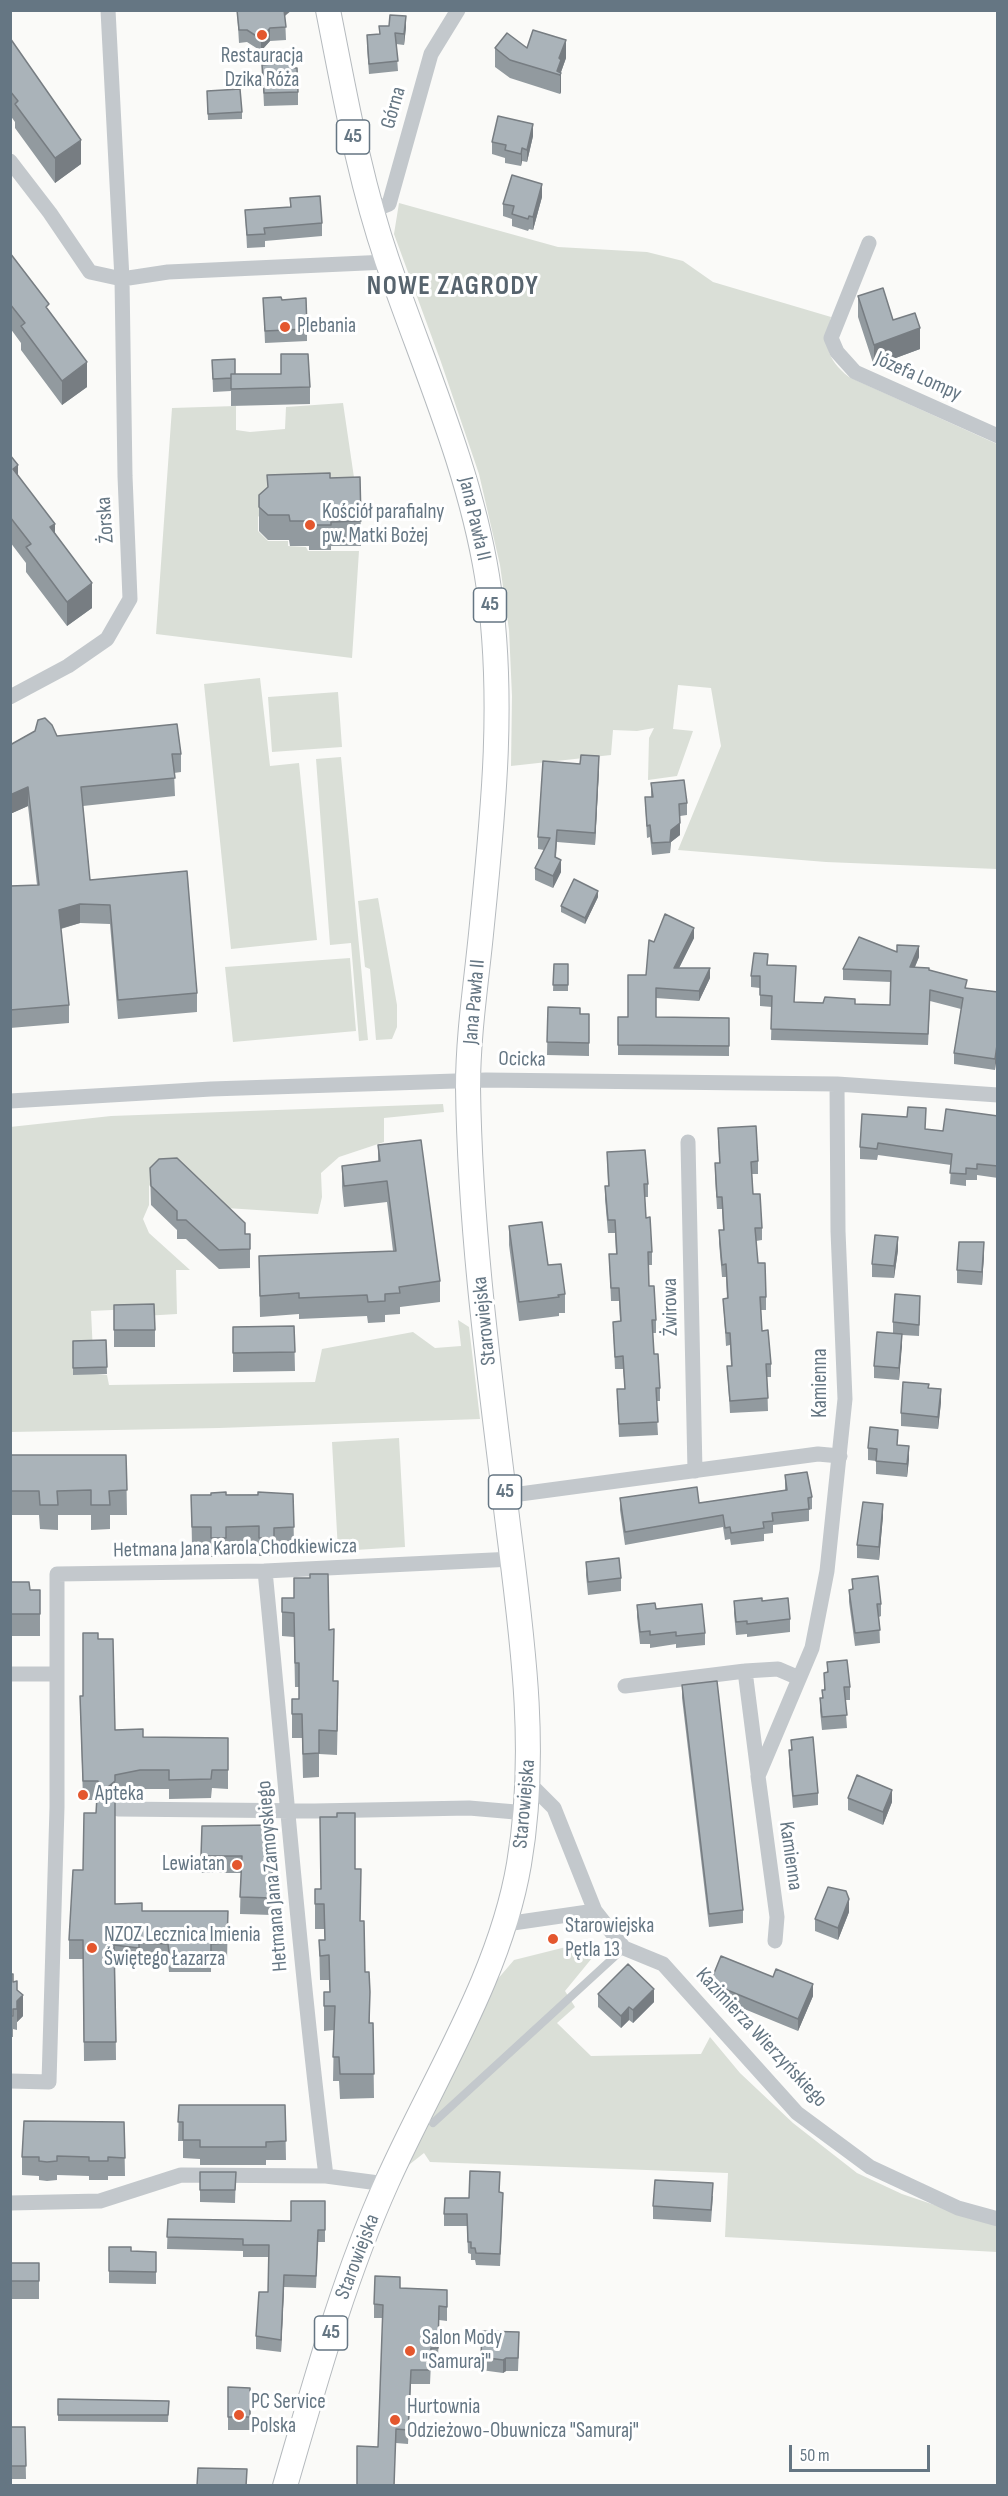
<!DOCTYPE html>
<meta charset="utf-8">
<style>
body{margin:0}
#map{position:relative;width:1008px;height:2496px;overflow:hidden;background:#fafaf8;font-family:"Sofia Sans Condensed",sans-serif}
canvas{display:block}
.frame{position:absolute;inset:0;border:12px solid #657683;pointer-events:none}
.scale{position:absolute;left:789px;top:2445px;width:141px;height:27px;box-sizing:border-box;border:3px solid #657683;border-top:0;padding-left:8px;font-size:18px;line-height:21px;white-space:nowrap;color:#657683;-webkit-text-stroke:4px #fff;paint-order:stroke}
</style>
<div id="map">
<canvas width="1008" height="2496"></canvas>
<div class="frame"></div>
<div class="scale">50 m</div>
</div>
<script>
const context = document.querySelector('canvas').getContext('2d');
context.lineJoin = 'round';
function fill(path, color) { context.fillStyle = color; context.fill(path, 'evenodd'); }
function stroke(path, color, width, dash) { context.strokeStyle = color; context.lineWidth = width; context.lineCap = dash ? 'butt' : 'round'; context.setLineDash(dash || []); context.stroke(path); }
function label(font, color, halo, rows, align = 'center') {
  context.font = font + ' "Sofia Sans Condensed",sans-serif'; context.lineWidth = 6; context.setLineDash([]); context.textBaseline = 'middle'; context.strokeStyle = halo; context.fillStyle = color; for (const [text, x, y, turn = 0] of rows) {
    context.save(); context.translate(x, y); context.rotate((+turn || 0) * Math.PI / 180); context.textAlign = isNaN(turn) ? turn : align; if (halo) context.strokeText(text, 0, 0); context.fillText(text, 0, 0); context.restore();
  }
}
fill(new Path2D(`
 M399 203 558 247 647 252 683 261 713 282 831 317C824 344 826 359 849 377L997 444V869L826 862 678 850 721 746 711 688 678 685 673 729 693 731 677 776 648 780 649 738 654 728 637 731 613 730 611 755 511 766 512 696 509 630 500 565 479 474 441 362 394 234Z
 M343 403 356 491 265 509 258 517V531L268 541H288V546L306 547 308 551H359L352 658 156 634 172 408 236 406V430L250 432 285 429 286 407Z
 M260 678 270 766 299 763 317 940 231 949 204 684Z
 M338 692 342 747 272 752 268 697Z
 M341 757 368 1040 359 1041 351 943 330 945 316 759Z
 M378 898 397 1005V1027L392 1039 376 1040 370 969 365 967 358 901Z
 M350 958 356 1031 233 1042 225 967Z
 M443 1104 444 1112 384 1118V1142L339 1157 321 1173 322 1197 318 1214 211 1207 160 1176 149 1186V1205L143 1219 149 1233 190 1270H176L177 1314 143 1316 133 1309 91 1311 94 1374 107 1375 109 1385 315 1382 322 1349 413 1332 435 1348 461 1346 458 1320 469 1327 480 1419 219 1428 11 1432 10 1127 111 1116Z
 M399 1438 405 1547 338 1551 332 1442Z
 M594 1940 597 1952 565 1991 575 2007 557 2023 591 2056 701 2054 710 2037 740 2073 793 2123 857 2173 902 2194 997 2226V2252L725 2237 728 2173 430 2162 424 2153 405 2168 496 1981 514 1960Z`), '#dadfd7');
const primary = new Path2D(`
 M285 2486C315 2383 343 2280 387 2182 433 2079 500 1976 519 1864 538 1754 523 1643 509 1533 491 1386 470 1236 468 1087 468 1036 476 984 481 934 493 816 506 694 487 576 469 466 423 365 387 260 359 178 345 95 328 10`);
stroke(primary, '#b5babe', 26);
stroke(new Path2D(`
 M433 2123 624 1948`), '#c3c8cc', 8);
stroke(new Path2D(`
 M10 161 50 213 90 272 122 279 168 272 387 262
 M371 211 389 204 431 54 458 10
 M869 243 831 338 837 352 855 372 998 436
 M10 697 68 666 107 639 130 599 125 476 122 279 108 10
 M10 1101 211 1089 486 1080 837 1084 998 1095
 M688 1142 695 1471
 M505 1496 818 1454 840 1456
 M265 1571C285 1773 301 1975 326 2176
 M745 1671 758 1773
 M10 1674H57
 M625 1686 745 1671 778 1669 799 1678
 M529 1783 554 1808 595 1911 624 1948 663 1964 797 2113 870 2167 958 2208 998 2219
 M118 1809 315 1811 469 1808 527 1813
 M506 1924 595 1911
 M775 1941 777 1917 758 1776 812 1648 827 1571 845 1399 838 1231 837 1084
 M10 2081 49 2082 57 1807V1574L265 1571 513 1559
 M10 2203 100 2201 181 2175 326 2176 386 2184`), '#c3c8cc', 15);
stroke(primary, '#fff', 24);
fill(new Path2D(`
 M237 10H292L285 16 286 40 270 41 261 51 247 42 239 43Z
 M406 27 404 45 396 44 398 71 369 74 367 46V35L379 34Z
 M10 38 81 164 55 183 15 128V122L10 115Z
 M495 48H527L566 58 561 72V92L560 94 510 78 495 67Z
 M262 65 291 68 298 92V105L264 106Z
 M207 91 242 112V119L208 120Z
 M533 136 527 162 522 161 521 166 505 163V158L492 154V142Z
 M542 197 533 230 529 229 528 231 512 226V219L503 216V204Z
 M290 198 322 223V236L265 241V247L247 248 245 210 290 207Z
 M10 244 12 256 49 312 87 387 62 405 21 350V343L10 328Z
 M858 296 893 320 920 349 874 366 858 317Z
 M263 298 282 300 307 329V341L265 343Z
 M212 360 235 374 310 387V404L231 406V391L213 392Z
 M10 455 18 475 55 533 92 608 67 626 26 572V563L10 542Z
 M360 477 361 546H331V550H309V546H290L289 540H268L259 531V495L330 478Z
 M57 736 181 754V772L174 773 175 796 83 806 90 880 197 993V1012L118 1019 110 924 80 923 61 929 69 1005V1023L10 1028V886L37 885 28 806 10 814V745Z
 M599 768 595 845 557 842 556 857 561 872 553 888 535 880V868L544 850 538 849V837Z
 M651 783 687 803V815L680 816V835L671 842 670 853 652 855 650 837 647 838 645 797H651Z
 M598 897 585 924 561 912V906Z
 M694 938 679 968 710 978 699 1001 656 998V1017L729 1018V1056L618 1055V1017H628L646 975 654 942Z
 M897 952 919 957 915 967 929 970 967 988 998 992 995 1070 954 1064V1053L961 1009 930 1001 928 1045 771 1040 772 1007 760 1006V988L751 987V976L768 965 795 1002 890 1005 891 982 843 980V969Z
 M554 964H568V991H553Z
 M548 1007 580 1014H589V1056L547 1055Z
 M998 1116V1178L977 1175V1180H966V1186L950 1184 951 1165 878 1155 877 1160 860 1159V1147L925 1129 943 1131Z
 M718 1128 758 1161V1174H752L753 1194 762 1228V1240L756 1241 758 1263 766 1297V1310H761L762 1331 771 1364V1377H767L768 1411 730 1413 727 1366H731L730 1345 726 1346 723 1299H727L726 1277H722L719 1243V1230H723L722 1209H717L715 1176V1163H719Z
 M378 1145 440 1281V1302L400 1307V1314L385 1315V1322L368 1323 367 1316 299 1319V1314L260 1317 259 1256 393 1251 387 1202 344 1207 342 1187V1166L378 1161Z
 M607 1152 648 1184V1197H644L646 1218 652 1252V1265H648L649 1286 656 1320V1333H652L654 1354 660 1388V1401H656L658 1435 619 1437 617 1389H625L623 1369H615L613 1322 620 1321 619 1301H611L609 1254H616L615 1233H608L605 1199V1186H608Z
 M150 1168 245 1234 250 1249V1268L219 1269 186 1239H177V1230L151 1205Z
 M509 1226 548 1265 565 1294V1313H559V1316L519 1321 509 1245Z
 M898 1250 894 1278 872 1277V1264Z
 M984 1254 982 1285 957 1283V1270Z
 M114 1305 155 1330V1347H114Z
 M920 1307 919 1336 902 1335 899 1380 874 1378V1366L893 1333V1322Z
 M294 1326 295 1371 233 1372V1327Z
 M106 1340 107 1374 73 1375V1341Z
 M929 1388 941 1402 938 1429 901 1426V1413Z
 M898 1445 909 1459 907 1477 876 1474V1461L868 1460V1448Z
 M10 1455H126L127 1515H110V1529L91 1530V1515H58V1530L40 1529 39 1515H10Z
 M785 1475 812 1497V1509L809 1510V1521L773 1525V1533L764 1534V1541L731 1545 730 1539 725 1540 723 1527 625 1545 620 1510V1498L699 1503 785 1490Z
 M293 1494 294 1546 274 1547V1556H259V1545H226V1557H211V1546H192L191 1495Z
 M883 1516 879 1560 857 1558V1545Z
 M586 1562 621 1578V1591L588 1595 586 1575Z
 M852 1579 881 1604V1616L879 1617 880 1643 855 1646 849 1602V1590L852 1589Z
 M10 1582 30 1590H40V1636H10Z
 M282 1598 329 1630 333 1681 338 1705 337 1755 319 1754V1777L303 1778 302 1738H292V1699H299V1687H295L294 1637 282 1636Z
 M734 1601 790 1619V1632L747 1637V1634L736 1635 734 1613Z
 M637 1605 656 1609 705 1633V1645L676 1648V1644L650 1648V1644H640L637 1617Z
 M98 1639 115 1730 143 1737 228 1738V1789L212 1788 211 1798 169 1799V1789H140L115 1794V1904L142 1911H228L227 1962H211V1972H169L168 1962H139V1966L115 1964 116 2060 84 2061 83 1959H69V1940L96 1813 97 1800H83L80 1696H83Z
 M827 1662 850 1687V1700H845L847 1728 822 1730 820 1711V1698H822V1690H824V1673H827Z
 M682 1685 743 1910V1923L709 1927 682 1698Z
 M791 1740 818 1793V1805L793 1808 789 1762V1750H791Z
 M848 1798 892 1802 883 1825 848 1810Z
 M273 1825 272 1915 240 1914 241 1873H201L202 1826Z
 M355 1869 370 2023H373L374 2098 340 2099 339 2081H333L334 2030 324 2031V1992H330L329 1980H320L319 1940H325L324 1929H315V1889H320Z
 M849 1912 838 1940 815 1931V1919Z
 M10 1974 17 1990 23 2016 17 2022V2030L13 2029V2037H10Z
 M773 1977 813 1996 798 2031 710 1995V1983Z
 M598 1994 654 2002 633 2023 629 2020 621 2028 598 2007Z
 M179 2105H285L286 2160H266V2165H200V2159L183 2158V2141H178Z
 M124 2122 125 2176H108V2180H89V2176L57 2175V2180L47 2181 39 2180V2176L22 2175V2157Z
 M200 2172H236L235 2203 200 2202Z
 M499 2192 503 2204 500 2266 476 2265 475 2260H471V2254L468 2253 467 2226H444V2214L469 2198Z
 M713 2196 711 2222 653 2219V2206Z
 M325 2201V2242H318L316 2288 284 2287 281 2352 256 2349V2336L268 2292 269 2257H243V2251L167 2249 168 2219 291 2221Z
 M156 2252V2284L109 2283V2271Z
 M10 2263H39V2299H10Z
 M400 2288 447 2290V2321L439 2320 438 2362H431L430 2384H411L408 2444 396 2443 383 2318H374V2304Z
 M482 2331 519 2345 518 2371H506L503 2373 481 2370Z
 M228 2387 250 2388V2430H228Z
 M58 2399 169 2401 168 2422 58 2421Z
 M10 2427H25L26 2479H10Z`), '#929a9f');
fill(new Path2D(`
 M284 10H292L284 16Z
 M406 16V27L404 45V34Z
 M270 28V41L261 51V39Z
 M566 40V58L561 72V92L560 94V75L559 76V75L557 74 559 58Z
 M533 124V136L527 162V150Z
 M81 140V164L55 183V158Z
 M522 148V161L521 166V154Z
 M542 184V197L533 230V217Z
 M920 328V349L874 366V345Z
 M87 362V387L62 405V381Z
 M18 465V490L13 469Z
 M55 524V548L50 527Z
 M92 583V608L67 626V602Z
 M599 756V768L595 845V833Z
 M28 787V806L10 814V795Z
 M680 823V835L671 842 670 853 671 830Z
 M561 860V872L553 888V876Z
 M598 891V897L585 924V918Z
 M80 904V923L59 929V910Z
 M694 928V938L674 978V968Z
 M919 946V957L910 978V967Z
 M710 968V978L699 1001V991Z
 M998 1038V1049L995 1070V1059Z
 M898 1237V1250L894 1278V1266Z
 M984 1242V1254L982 1285V1272Z
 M902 1334V1346L899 1380V1368Z
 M941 1389V1402L938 1429V1417Z
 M909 1446V1459L907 1477V1464Z
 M883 1504V1516L879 1560V1547Z
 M115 1781V1800L109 1805V1786Z
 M892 1790V1802L883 1825V1812Z
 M849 1899V1912L838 1940V1928Z
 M17 1981V2000L23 1995V2016L17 2022Z
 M813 1984V1996L798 2031V2019Z
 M654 1989V2002L633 2023V2010Z
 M629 2007V2020L621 2028V2016Z
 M284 2275V2287L281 2352V2340Z
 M506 2358V2371L503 2373V2360Z`), '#777d82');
const building = new Path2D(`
 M237 10H284L286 27 270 28 261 39 247 30H239Z
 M390 15 406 16 404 34 395 33 398 61 369 64 367 35 380 34 379 26H389Z
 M533 30 566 40 559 58 561 60 557 71 561 73 560 75 510 60 495 48 507 33 527 48Z
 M10 38 81 140 55 158 15 104 18 101 10 91Z
 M290 62 291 68H297L298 92 264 93 262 65Z
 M240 89 242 112 208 114 207 91Z
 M498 116 533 124 527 150 522 148 521 154 505 150 506 145 492 142Z
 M512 175 542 184 533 217 529 216 528 219 512 214 514 206 503 204Z
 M320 196 322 223 264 228 265 234 247 235 245 210 291 207 290 198Z
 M10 253 49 304 46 307 87 362 62 381 21 326 25 323 10 304Z
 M883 288 893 320 915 313 920 328 874 345 858 296Z
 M281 297 282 300 306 298 307 329 265 331 263 298Z
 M281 354H308L310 387 231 389V374H281Z
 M235 359V374H231V378L213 379 212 360Z
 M10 455 18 465 13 469 55 524 50 527 92 583 67 602 26 547 31 544 10 517Z
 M330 473V478L360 477 361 521 331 522V525H309V521H290L289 515H268L259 507V495L268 487 267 475Z
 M45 718 52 725 57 736 177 724 181 754H172L175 778 81 787 90 880 187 871 197 993 118 1000 110 905 80 904 59 910 69 1005 10 1010V886L39 885 28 787 10 795V745L35 731 38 720Z
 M581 755 599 756 595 833 557 830 555 857 561 860 553 876 535 868 550 838 538 837 543 761 580 764Z
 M684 780 687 803 679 804 680 823 671 830 670 842 652 843 650 825 647 826 645 797H653L651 783Z
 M574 879 598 891 585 918 561 906Z
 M665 914 694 928 674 968H710L699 991 656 988V1017L729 1018V1046L618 1045V1017H628V975H646L649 940 654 942Z
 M859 937 897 952V945L919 946 910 967 929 968V970L967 980 965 988 998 992V1038L995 1059 954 1053 963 998 930 990 928 1034 771 1029 772 996 760 995V976H751L754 953 768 954 767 965 796 966 794 1002 823 1003 825 997 855 999V1004L890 1005 891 971 843 969Z
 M554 964H568V985H553Z
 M548 1007 580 1008V1014H589V1043L547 1042Z
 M908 1107 926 1108 925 1129 943 1131 946 1109 998 1116V1166L977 1164V1169L966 1168V1174L950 1173 952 1154 878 1143 877 1149 860 1147 862 1114 907 1117Z
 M756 1126 758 1161 751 1162 753 1194H760L762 1228H755L758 1263H765L766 1297H760L762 1331 768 1330 771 1364H766L768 1398 730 1401 727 1366H732L730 1333H726L723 1299 728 1298 726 1264 722 1265 719 1230H724L722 1197H717L715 1163H720L718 1128Z
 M421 1140 440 1281 399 1287 400 1293 385 1294V1301L368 1302 367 1295 299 1298V1293L260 1296 259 1256 396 1251 387 1181 344 1186 342 1166 380 1161 378 1145Z
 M645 1150 648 1184H644L646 1218 650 1217 652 1252H648L649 1286H654L656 1320H652L654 1354H658L660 1388H656L658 1422 619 1424 617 1389H625L623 1356 615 1357 613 1322 621 1321 619 1288H611L609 1254H617L615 1220H608L605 1186H609L607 1152Z
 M177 1158 245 1223V1234H250V1249L219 1250 186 1220H177V1211L151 1186 150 1168 159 1159Z
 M542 1222 548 1265 561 1264 565 1294 558 1295 559 1297 519 1302 509 1226Z
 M875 1235 898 1237 894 1266 872 1264Z
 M959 1242H984L982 1272 957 1270Z
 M895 1294 920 1296 919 1325 893 1322Z
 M154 1304 155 1330H114V1305Z
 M294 1326 295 1352 233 1353V1327Z
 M877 1332 902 1334 899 1368 874 1366Z
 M106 1340 107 1367 73 1368V1341Z
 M903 1382 929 1384 928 1388 941 1389 938 1417 901 1413Z
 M870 1427 898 1430 897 1445 909 1446 907 1464 876 1461 877 1449 868 1448Z
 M10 1455H126L127 1490 109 1491 110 1505H91V1490L57 1491 58 1505H40L39 1491H10Z
 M807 1472 812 1497 808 1498 809 1509 772 1513 773 1521 763 1522 764 1528 731 1533 730 1527 725 1528 723 1515 625 1532 620 1498 697 1487 699 1503 787 1490 785 1475Z
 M226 1492V1495H258V1492L293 1494 294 1527 274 1528V1538H259V1526L226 1527V1538H211V1527H192L191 1495H211V1493Z
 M863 1502 883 1504 879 1547 857 1545Z
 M619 1558 621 1578 588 1582 586 1562Z
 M310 1574H328L329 1630 334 1629 333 1681H338L337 1731 319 1730V1753L303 1754 302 1714H292V1699H299V1663H295L294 1613 282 1612V1598H294V1578H310Z
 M878 1576 881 1604H877L880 1630 855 1633 849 1590 853 1589 852 1579Z
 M10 1582H29L30 1590H40V1614H10Z
 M762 1598V1601L788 1598 790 1619 747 1624V1621L736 1622 734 1601Z
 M655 1603 656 1609 702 1604 705 1633 676 1636V1632L650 1635V1631L640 1632 637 1605Z
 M83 1633H98V1639H113L115 1730 143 1729V1737L228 1738V1770H212L211 1779 169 1780V1770H140L115 1775V1781L109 1786V1794L115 1799V1904L142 1903V1911H228L227 1943 211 1944V1953H169L168 1944 139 1943V1948L114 1945 116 2042H84L83 1940H69L73 1870H83L84 1813H96L98 1781H83L80 1696H83Z
 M847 1660 850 1687H844L847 1715 822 1717 820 1698H823L822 1690H825L824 1673 828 1672 827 1662Z
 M717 1681 743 1910 709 1914 682 1685Z
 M813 1737 818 1793 793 1796 789 1750H792L791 1740Z
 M857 1775 892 1790 883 1812 848 1798Z
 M337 1813H355V1869H361L360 1921H364L365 1972H369L370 1992 369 2023H373L374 2074H340L339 2057H333L335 2006H324V1992H330L329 1955 320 1956 319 1940H325L324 1904H315V1889H321L320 1817H337Z
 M273 1825 272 1898 240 1897 242 1856H201L202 1826Z
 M828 1887 846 1891 849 1899 838 1928 815 1919Z
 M721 1956 773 1977 776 1969 813 1984 798 2019 710 1983Z
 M628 1964 654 1989 633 2010 629 2007 621 2016 598 1994Z
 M10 1974H13V1982L17 1981V1990L23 1995 17 2001V2009H13V2016H10Z
 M179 2105H285L286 2141 266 2142V2147H200V2140H183V2122H178Z
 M24 2121 124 2122 125 2158 108 2157V2161H89V2157L57 2156V2161L47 2162 39 2161V2157H22Z
 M470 2171 500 2172 499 2192 503 2193 500 2254 476 2253 475 2248H471V2242H468L467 2214H444L445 2198H469Z
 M200 2172H236L235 2190H200Z
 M655 2180 713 2183 711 2210 653 2206Z
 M291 2201H325V2230H318L316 2276 284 2275 281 2340 256 2336 259 2292H268L269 2245H243V2239L167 2237 168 2219 291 2221Z
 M109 2247H131V2251L156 2252V2272L109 2271Z
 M10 2263H39V2281H10Z
 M375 2276 400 2277V2288L447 2290V2307L439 2306 438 2348H431L430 2370H411L408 2430 396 2429 394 2486H357V2446L378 2447 383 2305 374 2304Z
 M482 2331 519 2332 518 2358H506L503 2360 481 2357Z
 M228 2387 250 2388V2417H228Z
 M58 2399 169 2401 168 2415H58Z
 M10 2427H25L26 2466H10Z
 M198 2468 247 2469 246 2486H197Z`);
fill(building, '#aab3b9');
stroke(building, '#777d82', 1.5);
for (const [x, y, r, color] of [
 [262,35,6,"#e4572e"],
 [285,327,6,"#e4572e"],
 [310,525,6,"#e4572e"],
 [83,1795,6,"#e4572e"],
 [237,1865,6,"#e4572e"],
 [553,1939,6,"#e4572e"],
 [92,1948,6,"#e4572e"],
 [410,2351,6,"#e4572e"],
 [239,2415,6,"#e4572e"],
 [395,2420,6,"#e4572e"]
]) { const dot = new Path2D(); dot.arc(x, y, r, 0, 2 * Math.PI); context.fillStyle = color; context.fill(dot); stroke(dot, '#fff', 2); }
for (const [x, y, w] of [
 [353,137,33],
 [490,605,33],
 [505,1492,33],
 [331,2333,33]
]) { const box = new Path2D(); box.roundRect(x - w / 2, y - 17, w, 34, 4.5); context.fillStyle = '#fff'; context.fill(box); stroke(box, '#657683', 1.5); }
label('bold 20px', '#657683', null, [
 ["45",353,137],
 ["45",490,605],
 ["45",505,1492],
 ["45",331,2333]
]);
label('21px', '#657683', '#fff', [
 ["Restauracja",262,57,"center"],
 ["Dzika Róża",262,81,"center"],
 ["Plebania",297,327],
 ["Kościół parafialny",322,513],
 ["pw. Matki Bożej",322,537],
 ["Apteka",95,1795],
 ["Lewiatan",225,1865,"right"],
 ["Starowiejska",565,1927],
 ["Pętla 13",565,1951],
 ["NZOZ Lecznica Imienia",104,1936],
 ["Świętego Łazarza",104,1960],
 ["Salon Mody",422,2339],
 ["\"Samuraj\"",422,2363],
 ["PC Service",251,2403],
 ["Polska",251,2427],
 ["Hurtownia",407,2408],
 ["Odzieżowo-Obuwnicza \"Samuraj\"",407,2432]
], 'left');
label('21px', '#657683', '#fff', [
 ["Górna",394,108,-74],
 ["Józefa Lompy",918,377,24],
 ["Jana Pawła II",474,519,77],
 ["Żorska",106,520,-94],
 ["Jana Pawła II",475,1002,-85],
 ["Ocicka",522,1060,1],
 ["Żwirowa",671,1307,-91],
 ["Starowiejska",485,1321,-96],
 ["Kamienna",821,1383,-90],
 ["Hetmana Jana Karola Chodkiewicza",235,1549,-1],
 ["Starowiejska",525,1804,-85],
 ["Kamienna",790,1856,82],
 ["Hetmana Jana Zamoyskiego",273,1876,-95],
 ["Kazimierza Wierzyńskiego",761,2038,47],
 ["Starowiejska",358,2257,-69]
]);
context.letterSpacing = '1.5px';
label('bold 27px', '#57646e', '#fff', [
 ["NOWE ZAGRODY",453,287]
]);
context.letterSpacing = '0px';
</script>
